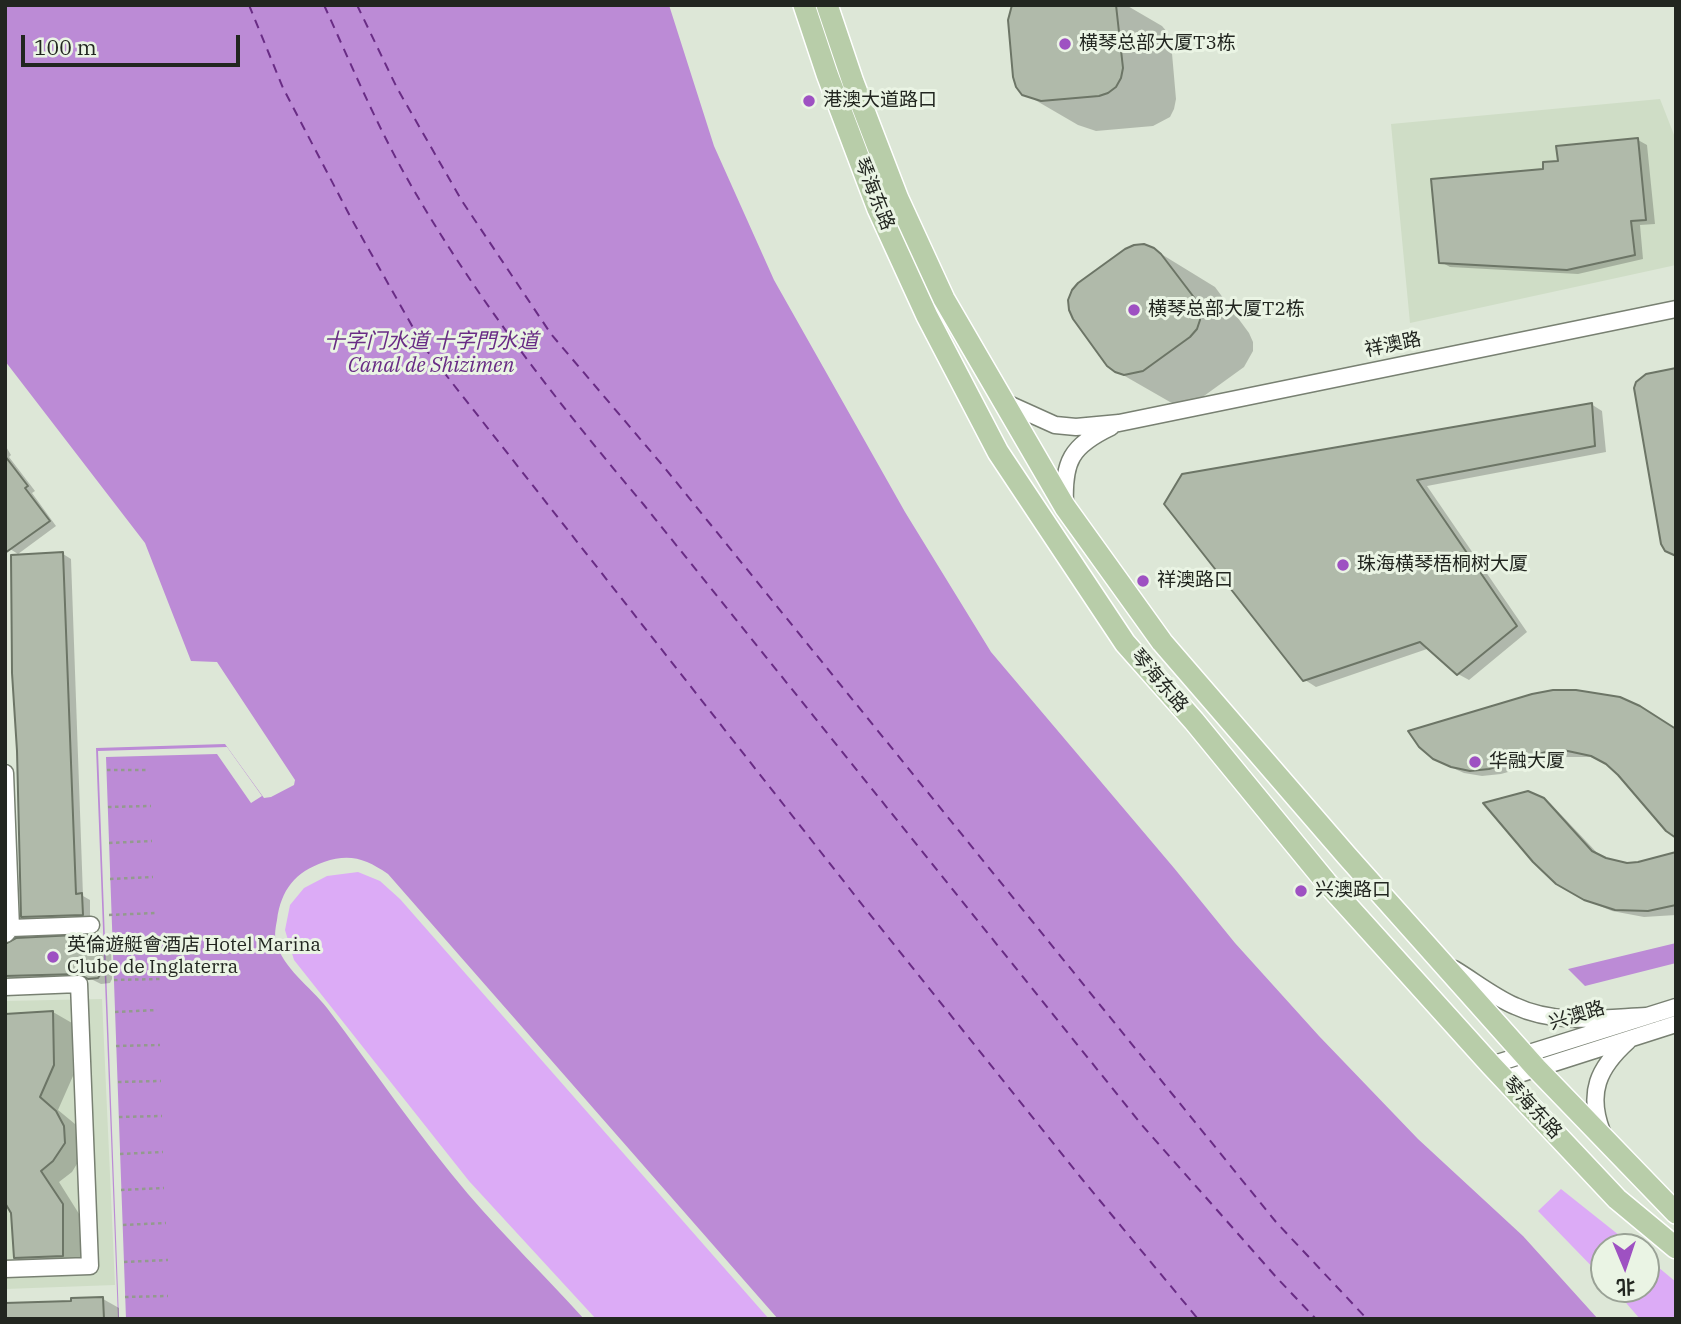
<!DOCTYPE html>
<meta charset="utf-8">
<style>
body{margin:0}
#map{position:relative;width:1681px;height:1324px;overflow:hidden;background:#dde7d7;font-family:"IBM Plex Serif","Noto Sans SC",serif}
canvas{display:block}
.frame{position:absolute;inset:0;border:7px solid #222620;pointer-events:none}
.north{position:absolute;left:1590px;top:1233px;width:70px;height:70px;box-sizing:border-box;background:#eaf4e4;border:2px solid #9aa296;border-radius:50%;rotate:178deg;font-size:19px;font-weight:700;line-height:28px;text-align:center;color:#222620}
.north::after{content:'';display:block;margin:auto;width:24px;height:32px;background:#9e51c2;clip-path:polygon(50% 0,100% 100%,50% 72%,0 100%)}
.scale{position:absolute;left:21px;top:35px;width:219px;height:32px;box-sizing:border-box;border:4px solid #222620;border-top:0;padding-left:9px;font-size:21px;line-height:24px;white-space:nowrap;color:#222620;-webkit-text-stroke:5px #eaf4e4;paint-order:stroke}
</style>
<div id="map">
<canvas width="1681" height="1324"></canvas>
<div class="frame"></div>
<div class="north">北</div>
<div class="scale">100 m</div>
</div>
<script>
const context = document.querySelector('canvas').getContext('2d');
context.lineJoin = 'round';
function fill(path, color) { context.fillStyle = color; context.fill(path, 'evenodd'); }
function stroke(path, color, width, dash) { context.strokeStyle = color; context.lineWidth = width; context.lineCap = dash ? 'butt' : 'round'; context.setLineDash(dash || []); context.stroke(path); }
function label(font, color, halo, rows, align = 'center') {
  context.font = font + ' "IBM Plex Serif","Noto Sans SC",serif'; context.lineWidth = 6; context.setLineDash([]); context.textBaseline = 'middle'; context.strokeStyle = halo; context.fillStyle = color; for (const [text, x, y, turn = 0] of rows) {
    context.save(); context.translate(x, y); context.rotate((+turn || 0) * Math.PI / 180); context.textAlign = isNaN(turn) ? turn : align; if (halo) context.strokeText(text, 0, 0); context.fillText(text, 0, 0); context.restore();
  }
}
fill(new Path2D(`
 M1660 99 1676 140V265L1410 323 1391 124Z
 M102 999 115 1285 5 1289V1001Z`), '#cfddc6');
fill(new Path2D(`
 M358 872 380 881 400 899 769 1319H596L469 1181 294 960 285 930 290 905 304 888 327 876Z
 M1561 1189 1634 1247H1604V1279L1538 1211Z
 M1646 1257 1676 1282V1319H1640L1614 1289H1646Z`), '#dcabf6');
fill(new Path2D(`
 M5 5H669L714 146 774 280 905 512 991 652 1174 868 1235 943 1319 1036 1418 1139 1523 1236 1598 1319H778L388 874C366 859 350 853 324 862 295 872 281 890 277 920 276 926 274 934 276 941 282 968 311 987 327 1008 374 1070 418 1135 468 1194 505 1237 546 1277 584 1319H118L96 748 225 744 264 798 271 797 294 785 295 780 217 662 191 661 145 543 5 361Z
 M1676 943V963L1585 986 1568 969Z`), '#bc8bd6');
fill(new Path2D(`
 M227 747 262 796 251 803 217 754 106 757 126 1319H119L98 751Z`), '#dde7d7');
fill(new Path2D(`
 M1014 5H1126L1162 26 1168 33 1171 42 1176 99 1174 109 1170 117 1153 126 1096 131 1078 125 1023 93Z
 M1638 140 1647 145 1655 224 1640 225 1643 259 1578 274 1450 267 1441 262 1545 170 1559 162Z
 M1153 249 1215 287 1249 333 1253 342V351L1244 367 1197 401 1179 405 1170 402 1116 371Z
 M1591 404 1602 411 1606 452 1427 486 1527 632 1469 680 1458 674 1430 648 1316 687 1305 680 1183 476Z
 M5 445 11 455 9 457 35 491 32 493 56 526 18 554 10 549 5 542Z
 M63 554 71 559 83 896 90 900V919L31 921 23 916Z
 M1576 691 1668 830 1609 765 1591 757H1561L1501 774 1482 776 1464 773 1446 765Z
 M1538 796 1550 803 1602 858 1627 865 1676 854V915L1644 917 1612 911 1583 899Z
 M96 936 107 943 111 948 112 979 110 983 101 984 91 979 16 982 5 976Z
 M53 1012 72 1023 73 1076 58 1110 75 1124 82 1138 83 1154 72 1172 59 1182 81 1217 82 1267 35 1268 15 1257Z
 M103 1299 119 1308V1319H5L72 1303Z`), '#0003');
stroke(new Path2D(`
 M249 5 283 88 351 218 424 347 864 907 1082 1179 1198 1319
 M324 5C350 62 374 119 404 173 471 292 556 401 644 505L1141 1124 1277 1278 1316 1319
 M357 5 397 88 462 201 551 334 664 467 1276 1222 1367 1319`), '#692c85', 2, [9, 7]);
const building = new Path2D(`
 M1012 5H1116L1123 68 1121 78 1116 87 1108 93 1099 96 1041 101 1022 95 1016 87 1013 77 1008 20Z
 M1638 138 1646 220 1631 221 1635 255 1567 270 1439 263 1431 179 1543 169V162L1558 161 1556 146Z
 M1144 244 1154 248 1161 254 1196 300 1200 310V320L1197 329 1190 337 1143 371 1124 375 1115 372 1107 366 1073 319 1069 310 1068 300 1072 290 1078 283 1125 249 1134 245Z
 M1676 368V556L1665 551 1661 544 1634 388 1636 382 1646 374Z
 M1592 403 1595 446 1417 480 1517 626 1457 675 1420 642 1303 681 1164 504 1182 474Z
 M5 456 28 486 25 488 50 521 5 553Z
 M63 552 76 894 82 893 83 915 21 917 17 751 12 673 11 555Z
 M1553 690H1576L1620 697 1640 706 1676 729V838L1666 831 1618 775 1606 764 1591 756 1563 750 1549 751 1489 769 1470 771 1451 767 1433 759 1419 747 1408 731 1532 694Z
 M1528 791 1544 798 1592 851 1606 858 1627 863 1638 862 1676 852V905L1648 911 1615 910 1584 900 1556 884 1533 862 1483 803Z
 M95 934 100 941 101 973 98 978 88 979 79 974 5 976V944L16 938Z
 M53 1011 54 1065 40 1097 56 1111 64 1126 65 1143 53 1161 41 1171 63 1204V1256L14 1258 11 1213 5 1203V1014Z
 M103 1297 104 1319H5V1303L71 1301V1298Z`);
fill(building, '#b0baaa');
stroke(building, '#6c7566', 2);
const minor = new Path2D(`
 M1004 402 1055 425 1076 427 1119 423 1676 309
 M1065 505C1063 461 1071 446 1111 427
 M5 773 11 928
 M6 934 11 928 91 925
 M1454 969C1474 981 1494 997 1515 1006 1555 1025 1603 1018 1646 1016
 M5 987 79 984 90 1266 5 1269
 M1491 1065 1676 1007
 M1504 1079 1676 1024
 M1602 1132C1587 1093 1598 1068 1628 1041`);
const major = new Path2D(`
 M804 5 827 74 878 209 927 316 998 452 1125 643 1194 721 1326 882 1491 1065 1617 1199 1676 1248
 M827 5 853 82 898 199 944 299 1065 507 1162 642 1347 856 1536 1068 1676 1213`);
stroke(minor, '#788072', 19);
stroke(major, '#fff', 24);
stroke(new Path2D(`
 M107 770H149
 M108 807 151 806
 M109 843 152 841
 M110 879 153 877
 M109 915 156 913
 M113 950 156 948
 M114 980 160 979
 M115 1012 157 1010
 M116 1046 160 1045
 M118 1082 161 1081
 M119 1117 162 1116
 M120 1154 163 1152
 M121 1190 164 1188
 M123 1225 166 1223
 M124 1262 168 1260
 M125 1297 168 1296`), '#939a8e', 2.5, [3.5, 3.5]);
stroke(minor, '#fff', 16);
stroke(major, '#b8cda9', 21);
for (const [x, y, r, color] of [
 [1065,44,7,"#9e51c2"],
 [809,101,7,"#9e51c2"],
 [1134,310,7,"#9e51c2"],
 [1343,565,7,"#9e51c2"],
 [1143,581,7,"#9e51c2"],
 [1475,762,7,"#9e51c2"],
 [1301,891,7,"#9e51c2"],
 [53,957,7,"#9e51c2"]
]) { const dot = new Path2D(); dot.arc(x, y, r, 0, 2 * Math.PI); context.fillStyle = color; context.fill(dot); stroke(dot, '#eaf4e4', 2.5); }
label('19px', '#222620', '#eaf4e4', [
 ["横琴总部大厦T3栋",1079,44],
 ["港澳大道路口",823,101],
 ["横琴总部大厦T2栋",1148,310],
 ["珠海横琴梧桐树大厦",1357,565],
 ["祥澳路口",1157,581],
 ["华融大厦",1489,762],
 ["兴澳路口",1315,891],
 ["英倫遊艇會酒店 Hotel Marina",67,946],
 ["Clube de Inglaterra",67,968]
], 'left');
label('19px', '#222620', '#eaf4e4', [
 ["琴海东路",874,194,68],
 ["祥澳路",1393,345,-12],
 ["琴海东路",1159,681,49],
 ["兴澳路",1577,1016,-17],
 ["琴海东路",1532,1108,47]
]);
label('italic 21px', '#692c85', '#eaf4e4', [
 ["十字门水道 十字門水道",431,342],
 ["Canal de Shizimen",431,366]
]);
</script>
